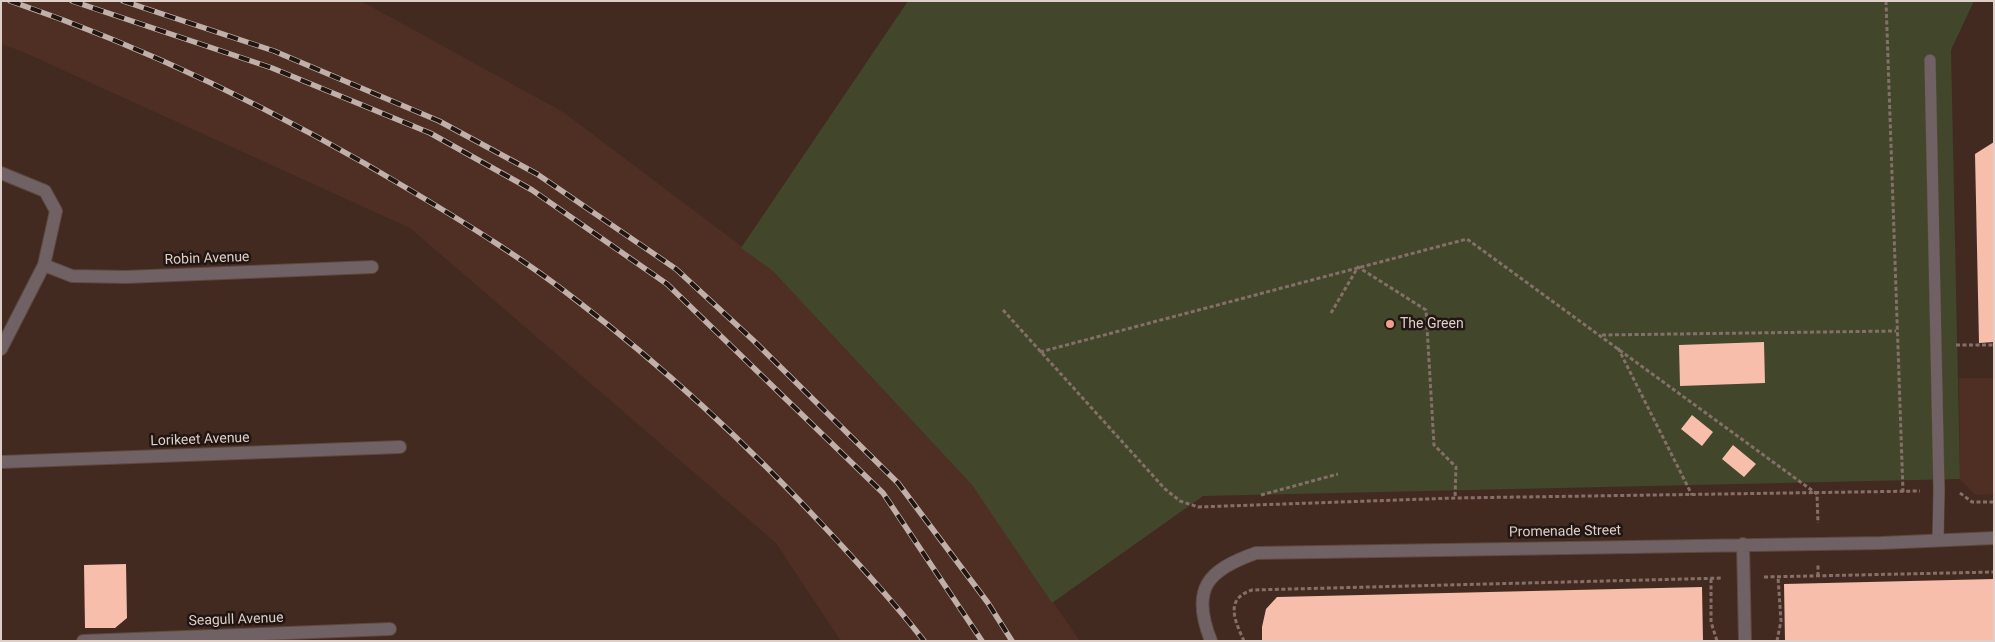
<!DOCTYPE html>
<style>
body{margin:0}
#map{position:relative;width:1995px;height:642px;overflow:hidden;background:#422a21;font-family:Roboto,sans-serif}
canvas{display:block}
.frame{position:absolute;inset:0;border:2px solid #dfcfc9;pointer-events:none}
</style>
<div id="map">
<canvas width="1995" height="642"></canvas>
<div class="frame"></div>
</div>
<script>
const context = document.querySelector('canvas').getContext('2d');
context.lineJoin = 'round';
function fill(path, color) { context.fillStyle = color; context.fill(path, 'evenodd'); }
function stroke(path, color, width, dash) { context.strokeStyle = color; context.lineWidth = width; context.lineCap = dash ? 'butt' : 'round'; context.setLineDash(dash || []); context.stroke(path); }
function label(font, color, halo, rows, align = 'center') {
  context.font = font + ' Roboto,sans-serif'; context.lineWidth = 5; context.setLineDash([]); context.textBaseline = 'middle'; context.strokeStyle = halo; context.fillStyle = color; for (const [text, x, y, turn = 0] of rows) {
    context.save(); context.translate(x, y); context.rotate((+turn || 0) * Math.PI / 180); context.textAlign = isNaN(turn) ? turn : align; if (halo) context.strokeText(text, 0, 0); context.fillText(text, 0, 0); context.restore();
  }
}
fill(new Path2D(`
 M1 1H361L563 112 773 270 972 485 1080 641H841L776 543 410 228 21 51 1 44Z
 M1959 378H1994V494L1975 495 1960 479Z`), '#4f2f24');
fill(new Path2D(`
 M908 1H1974L1951 50 1960 479 1203 496 1052 603 972 485 773 271 741 248Z`), '#42462a');
fill(new Path2D(`
 M1994 142V342L1979 343 1975 154Z
 M1764 342 1765 383 1680 386 1679 345Z
 M1692 415 1713 432 1702 446 1681 429Z
 M1733 445 1756 464 1744 477 1722 459Z
 M126 564 127 618 115 628H85L84 565Z
 M1994 579V641H1785L1784 584Z
 M1702 587 1703 641H1262V627L1266 609 1277 597Z`), '#f6beab');
const lane = new Path2D(`
 M1930 60 1939 490 1938 540`);
const street = new Path2D(`
 M1 173 45 191 56 211 44 265 1 349
 M44 265 72 276 126 277 372 267
 M1 462 400 447
 M1743 544 1745 641
 M83 641 390 629
 M1211 641C1190 588 1208 570 1256 553L1881 543 1994 538`);
stroke(lane, '#5e483f', 12);
stroke(street, '#5e483f', 14);
stroke(new Path2D(`
 M1886 1 1903 492
 M1003 310 1165 489 1180 501 1198 507 1455 498 1920 491
 M1331 313 1358 267 1426 310 1434 445 1456 467 1455 498
 M1602 335 1896 331
 M1956 345H1994
 M1618 348 1692 495
 M1040 352 1467 239 1817 494 1818 523
 M1960 493 1972 502H1994
 M1261 495 1338 474
 M1818 576V564
 M1764 577 1994 572
 M1711 579V622L1717 641
 M1244 641C1235 621 1224 599 1252 590L1723 578
 M1777 641 1781 621 1778 577`), '#857069', 3, [4, 2.5]);
stroke(lane, '#6f6164', 11);
stroke(street, '#6f6164', 12);
const rail = new Path2D(`
 M10 1C151 49 287 116 415 193 470 226 525 260 576 300 668 370 752 449 831 534 863 569 895 603 924 641
 M72 1 272 68 430 133 532 190 667 284 883 493 982 641
 M123 1 274 51 439 121 537 174 676 269 753 340 898 483 988 603 1012 641`);
stroke(rail, '#c1b0a9', 5.5);
stroke(rail, '#211612', 4, [11]);
for (const [x, y, r, color] of [
 [1390,324,5,"#f59c92"]
]) { const dot = new Path2D(); dot.arc(x, y, r, 0, 2 * Math.PI); context.fillStyle = color; context.fill(dot); stroke(dot, '#211612', 2); }
label('14px', '#dfcfc9', '#211612', [
 ["Robin Avenue",207,259,-2],
 ["Lorikeet Avenue",200,440,-2],
 ["Promenade Street",1565,532,-1],
 ["Seagull Avenue",236,620,-2]
]);
label('14px', '#dfcfc9', '#211612', [
 ["The Green",1400,324]
], 'left');
</script>
